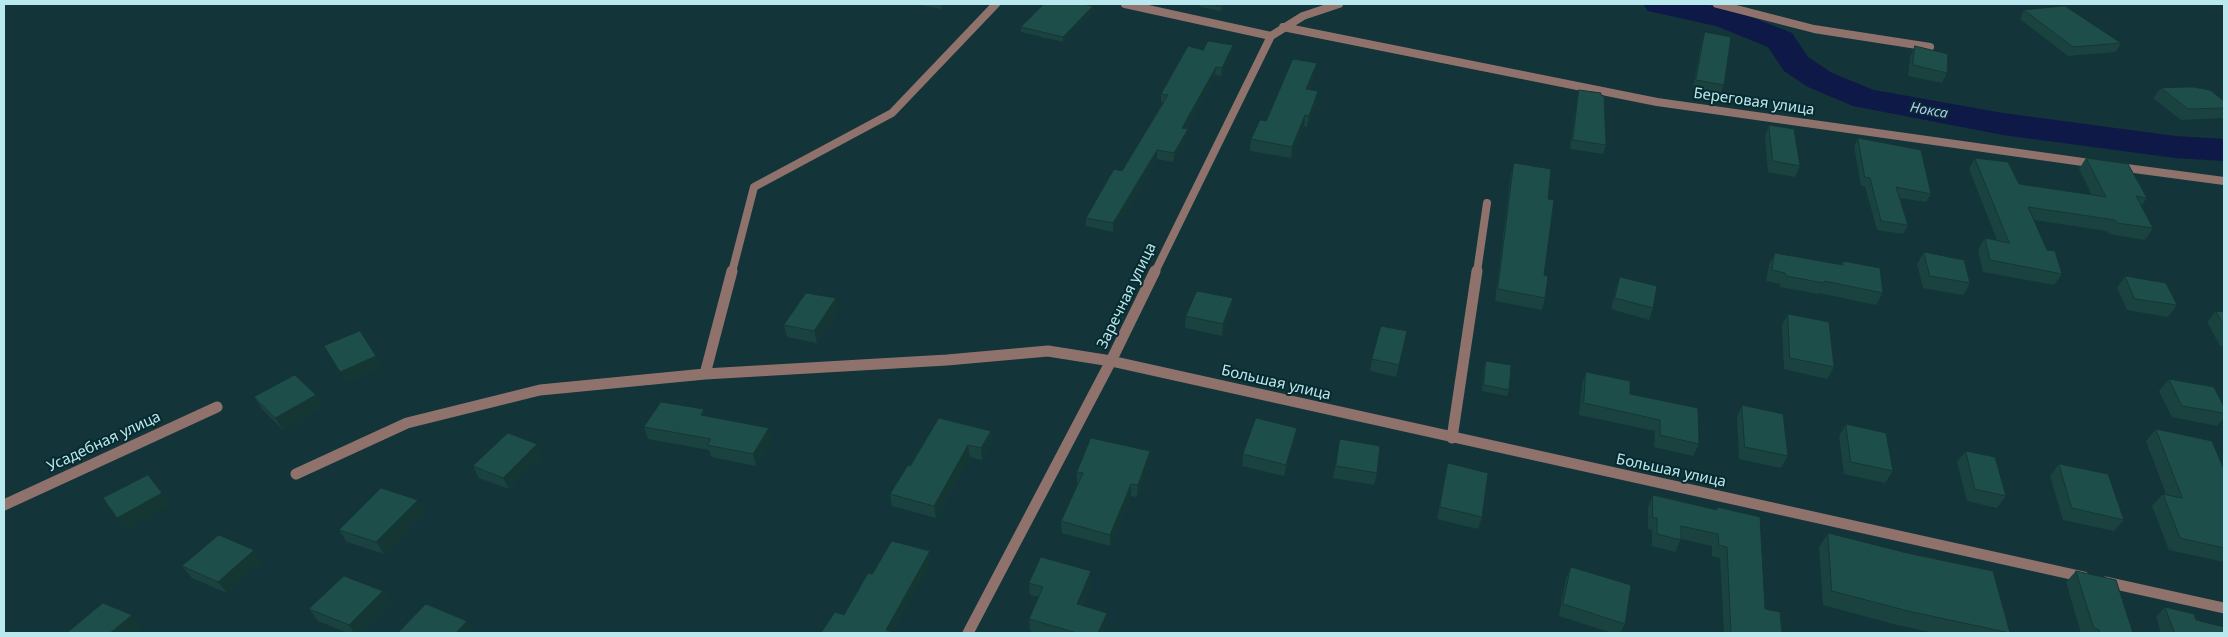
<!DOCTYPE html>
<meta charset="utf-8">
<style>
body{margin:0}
#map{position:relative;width:2228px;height:637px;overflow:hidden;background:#133439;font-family:"Noto Sans",sans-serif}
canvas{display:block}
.frame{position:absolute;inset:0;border:5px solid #b9e8ef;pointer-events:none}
</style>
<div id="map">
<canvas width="2228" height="637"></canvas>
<div class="frame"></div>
</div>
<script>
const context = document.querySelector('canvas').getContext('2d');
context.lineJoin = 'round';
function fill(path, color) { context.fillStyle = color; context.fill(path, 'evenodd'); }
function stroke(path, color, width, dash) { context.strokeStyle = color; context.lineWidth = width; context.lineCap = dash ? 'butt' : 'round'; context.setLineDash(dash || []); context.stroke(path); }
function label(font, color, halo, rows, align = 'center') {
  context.font = font + ' "Noto Sans",sans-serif'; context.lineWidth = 4; context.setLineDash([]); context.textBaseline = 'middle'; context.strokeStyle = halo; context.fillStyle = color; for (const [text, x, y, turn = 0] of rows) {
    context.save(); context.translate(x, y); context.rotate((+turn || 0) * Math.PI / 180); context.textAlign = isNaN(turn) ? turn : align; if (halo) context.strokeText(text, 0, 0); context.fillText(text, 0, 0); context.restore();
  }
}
fill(new Path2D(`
 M1643 4H1703L1736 11 1792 33 1808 57 1832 73 1874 90 2003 113 2175 136 2224 139V161L2175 158 2003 135 1853 106 1808 87 1784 71 1768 47 1716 26 1648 11Z`), '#0e1947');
stroke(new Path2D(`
 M1125 4 1271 36
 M1717 4 1814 29 1930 47
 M1283 27 1657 102 2097 164
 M2119 167 2224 181
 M732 272 754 187 892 113 996 4
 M1155 272 1271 36 1303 16 1339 4
 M1477 272 1487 203`), '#90726d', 8);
stroke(new Path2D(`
 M705 374 732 271
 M1452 438 1477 271
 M296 474 407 423 540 390 705 374 947 360 1048 351 1111 361 2084 577
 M4 505 217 407
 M2106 582 2224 608
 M968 633 1111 361 1155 271`), '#90726d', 11);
fill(new Path2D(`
 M915 4H946L941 9Z
 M1200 4H1228L1221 11 1200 7Z
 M1093 6V11L1063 42 1021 32V27Z
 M2024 10 2121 43 2116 52 2068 56 2020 19Z
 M1705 32 1724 85 1720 94 1693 88 1702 40Z
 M1233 45V53L1221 76 1215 75 1186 129 1187 137 1173 162 1157 159 1113 232 1086 226V218L1122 171 1164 103 1161 102V94L1203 50Z
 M1915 46 1947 73 1942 83 1908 76 1910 57Z
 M1315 74 1309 90 1317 102 1307 127 1304 126 1291 158 1250 151 1251 139 1266 121Z
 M2161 88 2224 101V118L2181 120 2153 98Z
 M1579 90 1606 145 1603 154 1570 149 1577 99Z
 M1769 125 1800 166 1795 177 1768 172 1765 136Z
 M1858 138 1931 194 1926 202 1900 198 1908 225 1903 234 1877 230 1865 186H1861L1854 146Z
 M1975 158 2019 184 2092 195 2079 169 2086 158 2147 198 2141 206 2153 228 2145 240 2109 234 2107 231 2034 220 2047 250 2062 274 2054 285 1983 272 1978 250 1985 238 1997 240 1969 169Z
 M1514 163 1544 275 1545 298 1542 310 1495 301 1511 174Z
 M1924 252 1970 283 1963 295 1923 288 1917 264Z
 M1775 253 1841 265 1843 261 1883 293 1876 305 1819 293 1818 294 1780 287V284L1766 281 1769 265Z
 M2125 276 2177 305 2168 317 2127 310 2117 288Z
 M1620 277 1653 308 1649 320 1611 309 1616 288Z
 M838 310 817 343 787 337 784 325Z
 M1232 310 1222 336 1185 328 1186 316Z
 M2216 311 2224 312V347L2220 346 2207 322Z
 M1788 314 1834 367 1827 379 1784 369 1782 325Z
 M1407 331 1396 377 1370 371 1372 359Z
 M1486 361 1509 390 1507 396 1482 391 1484 367Z
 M1586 372 1630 394 1699 444 1693 456 1654 447 1655 431 1579 415 1582 384Z
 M2169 379 2224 407V418L2217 426 2172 417 2159 391Z
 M254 397 323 407 283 430 262 409Z
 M1742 405 1788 456 1781 468 1739 459 1737 417Z
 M706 416 772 439 756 466 711 457 709 450 648 439 644 427Z
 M1846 424 1893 471 1885 483 1844 474 1839 436Z
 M2156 429 2224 470V562L2169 550 2152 506 2163 494H2166L2146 441Z
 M991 431 992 442 982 460 970 457 936 518 892 506 890 494 910 466Z
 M1340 439 1377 473 1374 485 1333 478Z
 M1295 440 1284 476 1242 466 1243 454Z
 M1966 451 2006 496 1997 508 1967 501 1957 462Z
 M543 456 509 489 479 478 473 466Z
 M1150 463 1137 497 1131 496 1110 546 1062 533 1061 521 1079 484 1077 483V472Z
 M1448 463 1482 517 1478 529 1437 519 1445 475Z
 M2059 464 2124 520 2114 531 2063 520 2050 476Z
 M1653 495 1716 510 1717 507 1765 609 1782 633H1724L1720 558 1712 556V546L1681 539 1675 552 1652 546V530L1648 529V507Z
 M425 511 384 554 347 542 339 530Z
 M1828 533 1907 553 2010 633H1934L1897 625 1823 605 1819 547Z
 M263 562 227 593 192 578 182 566Z
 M1571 567 1625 624 1620 633H1612L1559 616 1566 578Z
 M2076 571 2133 633H2081L2066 582Z
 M1029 583H1091L1082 606 1107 624 1103 633H1038L1030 631 1029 619 1039 597 1030 595Z
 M383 591 391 602 360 633H348L318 621 309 609Z
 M2165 607 2196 620 2224 633H2161L2156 617Z`), '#1a4340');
fill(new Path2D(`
 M941 4H946L941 9Z
 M1224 4H1228L1221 11 1222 6Z
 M1093 6V11L1063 42V37Z
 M1233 45V53L1221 76 1222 68Z
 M1317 63 1315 74 1305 100 1306 89Z
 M1216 67 1215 75 1182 136V128Z
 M1318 91 1317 102 1307 127 1309 116Z
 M1305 115 1304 126 1291 158 1292 147Z
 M1188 129 1187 137 1173 162 1174 153Z
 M1157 150V159L1113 232V223Z
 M836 298 838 310 817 343 814 331Z
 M1233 298 1232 310 1222 336 1223 324Z
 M376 356 383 368 347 384 340 372Z
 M316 395 323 407 283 430 275 418Z
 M704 409 708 421 701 415Z
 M769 428 772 439 756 466 753 454Z
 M1297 428 1295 440 1284 476 1286 465Z
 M991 431 992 442 982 460 981 448Z
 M537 444 543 456 509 489 503 478Z
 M968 445 970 457 936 518 934 506Z
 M1150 451V463L1137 497 1138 485Z
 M148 475 172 505 128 529 117 518Z
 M1131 484V496L1110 546V535Z
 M418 500 425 511 384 554 376 542Z
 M254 550 263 562 227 593 218 582Z
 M930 551 932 562 892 633H886V630Z
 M1091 571V583L1077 616V604Z
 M383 591 391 602 360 633H354L349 625Z
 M1107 613V624L1103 633H1098Z
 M132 615 142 627 135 633H110Z
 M467 621 474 633H456Z`), '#153734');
const building = new Path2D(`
 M1044 4H1082L1093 6 1063 37 1021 27Z
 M1211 4H1224L1222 6Z
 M2065 6 2121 43 2073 47 2024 10Z
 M1705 32 1731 37 1724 85 1696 80Z
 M1208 41 1233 45 1222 68 1216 67 1182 128 1188 129 1174 153 1157 150 1113 223 1086 218 1114 169 1122 171 1168 95 1161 94 1188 46 1203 50Z
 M1915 46 1948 54 1947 73 1913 65Z
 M1293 59 1317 63 1306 89 1318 91 1309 116 1305 115 1292 147 1251 139 1260 120 1266 121Z
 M2193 87 2210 90 2224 101V108L2188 109 2161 88Z
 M1579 90 1601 93V95L1604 96 1606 145 1573 140Z
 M1769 125 1794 129 1800 166 1773 161Z
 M1858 138 1921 150 1931 194 1896 187 1908 225 1881 221 1870 178 1865 177Z
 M1975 158 2008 162 2019 184 2106 197 2086 158 2128 164 2147 198 2136 196 2153 228 2117 223 2115 220 2028 207 2047 250 2055 251 2062 274 1990 260 1985 238 2009 243Z
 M1514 163 1551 169 1548 199 1554 200 1544 275 1548 276 1545 298 1498 289Z
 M1924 252 1964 260 1970 283 1930 276Z
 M1775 253 1843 265V261L1880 268 1883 293 1824 281V283L1786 276 1785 273 1772 270Z
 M2125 276 2166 283 2177 305 2135 299Z
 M1620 277 1657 286 1653 308 1615 298Z
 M1197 291 1233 298 1223 324 1186 316Z
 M806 293 836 298 814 331 784 325Z
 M2216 311 2224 312V325Z
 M1788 314 1829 322 1834 367 1790 358Z
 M1381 326 1407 331 1399 365 1372 359Z
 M360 331 376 356 340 372 324 346Z
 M1486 361 1511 365 1509 390 1484 385Z
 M1586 372 1630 381V394L1698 408 1699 444 1660 435V420L1584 403Z
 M295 375 316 395 275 418 254 397Z
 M2169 379 2214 387 2224 407V413L2182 406Z
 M661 402 704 409 701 415 769 428 753 454 707 445 711 439 644 427Z
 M1742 405 1783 414 1788 456 1745 447Z
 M939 418 991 431 981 448 968 445 934 506 890 494 908 465 910 466Z
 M1256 418 1297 428 1286 465 1243 454Z
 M1846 424 1886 433 1893 471 1851 462Z
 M2156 429 2212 441 2224 470V548L2180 538 2163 494 2182 498Z
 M508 433 537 444 503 478 473 466Z
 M1091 438 1150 451 1138 485 1131 484 1110 535 1061 521 1083 473 1077 472Z
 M1340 439 1380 446 1377 473 1336 466Z
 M1966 451 1995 457 2006 496 1975 489Z
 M1448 463 1488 473 1482 517 1440 507Z
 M2059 464 2108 474 2124 520 2072 508Z
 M148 475 162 493 117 518 103 498Z
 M381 488 418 500 376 542 339 530Z
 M1653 495 1717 510V507L1760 517 1765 609 1780 612 1782 633H1731L1727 547 1719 545 1718 534 1681 526V540L1657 534V518H1653Z
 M1828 533 1907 553 1993 571 2010 633 1908 611 1832 591Z
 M219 535 254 550 218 582 182 566Z
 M892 541 930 551 886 630 892 632 891 633H821L835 612 844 615 868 573 872 574Z
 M1041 557 1091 571 1077 604 1107 613 1098 633H1077L1029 619 1043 587 1029 583Z
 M1571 567 1631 585 1625 624 1563 604Z
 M2076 571 2116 580 2133 633H2100L2099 630 2094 628Z
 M344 576 383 591 349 625 309 609Z
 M103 603 132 615 110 633H67Z
 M426 604 467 621 456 633H398Z
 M2165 607 2194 614 2196 620 2224 627V633H2175Z`);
fill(building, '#1e4e4a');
stroke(building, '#153734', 1);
label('italic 14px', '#b3c6f6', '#072a2f', [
 ["Нокса",1929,111,10]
]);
label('15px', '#b9e8ef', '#072a2f', [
 ["Береговая улица",1754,102,8],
 ["Заречная улица",1127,296,-64],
 ["Большая улица",1276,383,13],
 ["Усадебная улица",104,442,-25],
 ["Большая улица",1671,471,12]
]);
</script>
